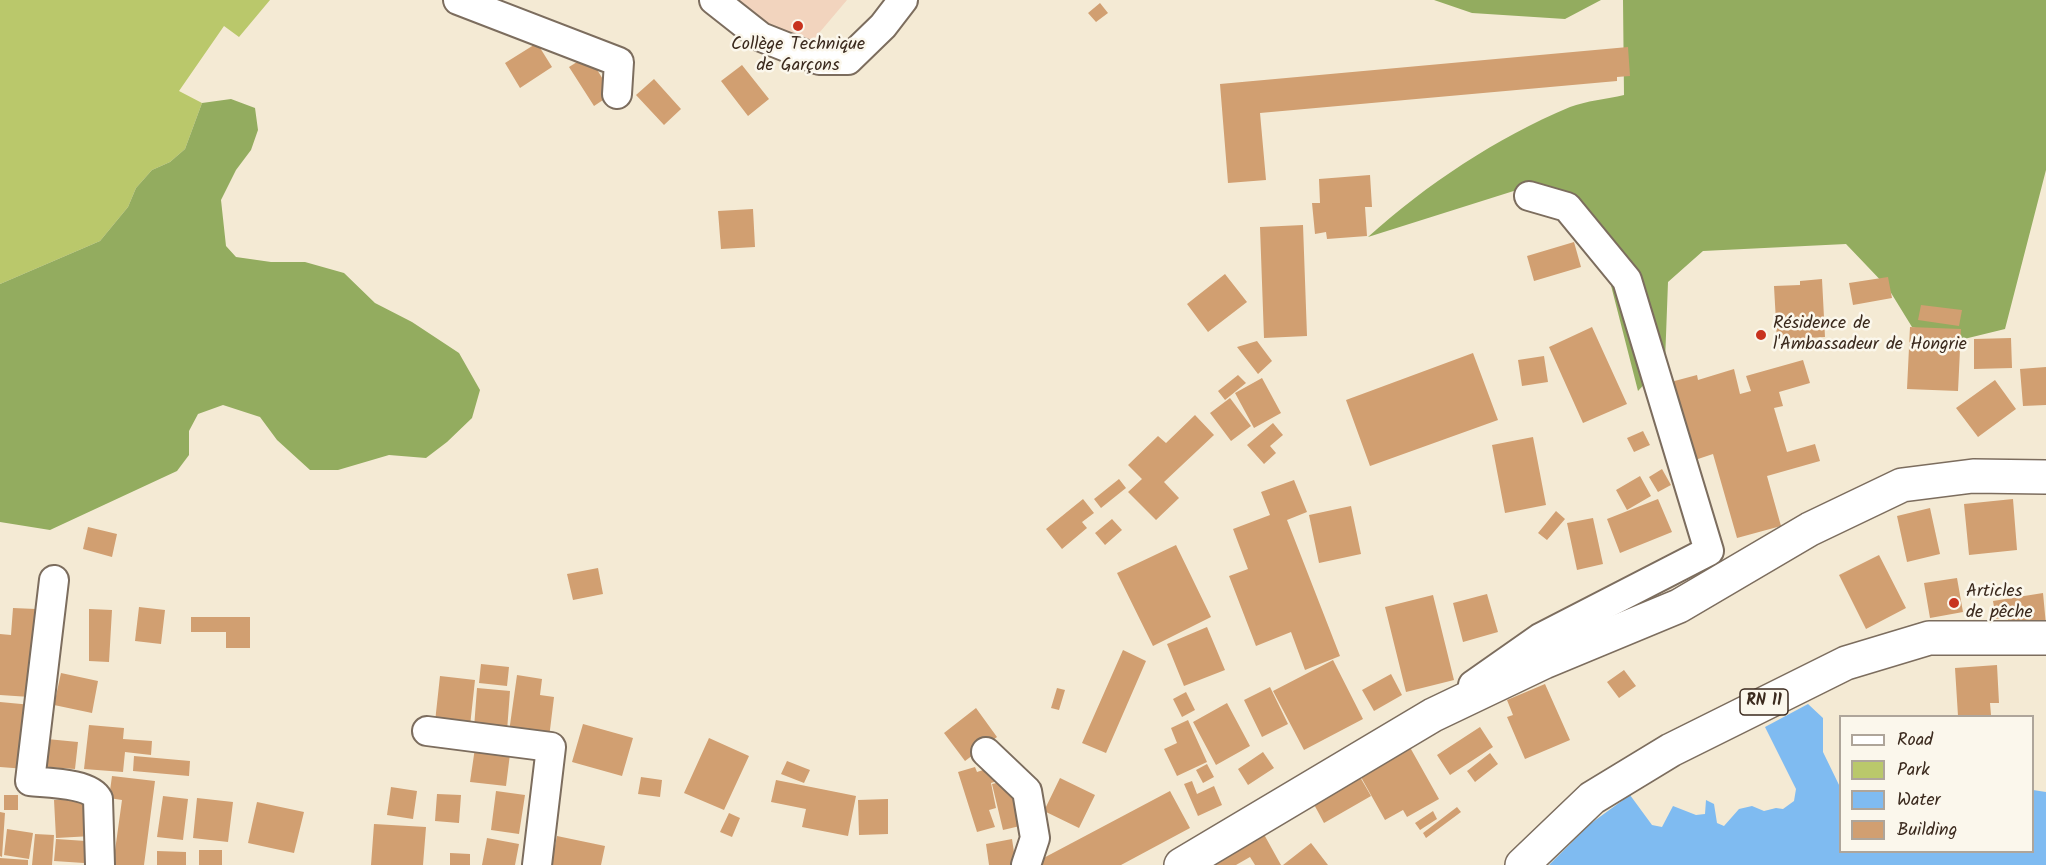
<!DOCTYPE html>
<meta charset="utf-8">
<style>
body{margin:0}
#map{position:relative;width:2046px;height:865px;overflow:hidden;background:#f4ead4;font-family:Kalam,sans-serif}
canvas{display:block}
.legend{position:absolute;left:1839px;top:715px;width:195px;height:138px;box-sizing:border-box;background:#fbf7ec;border:2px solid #aea59a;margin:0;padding:8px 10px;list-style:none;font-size:18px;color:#3b2a1e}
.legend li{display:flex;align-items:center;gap:12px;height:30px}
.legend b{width:30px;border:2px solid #aea59a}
</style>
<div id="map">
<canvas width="2046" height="865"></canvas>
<ul class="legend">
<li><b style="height:8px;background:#fff"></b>Road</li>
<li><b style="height:16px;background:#bac86b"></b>Park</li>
<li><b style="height:16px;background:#7fbbf1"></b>Water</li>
<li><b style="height:16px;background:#d19f71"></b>Building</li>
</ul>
</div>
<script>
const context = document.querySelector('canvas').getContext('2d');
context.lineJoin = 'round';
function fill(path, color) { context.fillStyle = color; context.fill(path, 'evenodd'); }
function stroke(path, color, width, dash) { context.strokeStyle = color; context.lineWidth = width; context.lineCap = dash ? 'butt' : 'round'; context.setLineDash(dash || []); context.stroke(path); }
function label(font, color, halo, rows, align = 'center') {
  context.font = font + ' Kalam,sans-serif'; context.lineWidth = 5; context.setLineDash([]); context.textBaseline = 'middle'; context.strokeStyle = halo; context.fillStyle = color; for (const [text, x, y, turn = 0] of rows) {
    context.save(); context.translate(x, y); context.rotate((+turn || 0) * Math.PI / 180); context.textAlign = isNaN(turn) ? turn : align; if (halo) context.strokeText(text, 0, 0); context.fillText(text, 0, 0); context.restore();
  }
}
fill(new Path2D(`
 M739 0H847L803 52Z`), '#f2d4be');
fill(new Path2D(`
 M0 0H270L239 37 224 26 179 91 202 103 185 149 170 162 152 170 136 188 128 207 100 241 0 284Z`), '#bac86b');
fill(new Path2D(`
 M1434 0H1601L1565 19 1472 13Z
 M1623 0H2046V170L2005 329 1960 340 1912 327 1888 288 1846 244 1703 251 1668 282 1665 362 1638 391 1605 262 1581 205 1539 183 1368 237C1427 184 1496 138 1570 107 1586 101 1607 99 1624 95Z
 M231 99 255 108 258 130 251 150 236 170 221 200 226 246 236 257 271 262H305L344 273 375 303 412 322 459 353 480 390 472 418 447 442 426 458 389 455 338 470H310L277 440 260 417 223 405 198 414 189 431V455L177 471 50 530 0 522V284L100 241 128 207 136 188 152 170 170 162 185 149 202 103Z`), '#93ac5f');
fill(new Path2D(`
 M1808 704 1823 718V752L1840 787V852H2032L2033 790 2046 792V865H1549L1590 824 1630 795 1652 825 1662 827 1673 806 1696 815 1705 814 1706 800 1714 804 1717 823 1724 826 1739 809 1752 806 1764 811 1776 808 1783 809 1794 801 1796 789 1765 727Z`), '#7fbbf1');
fill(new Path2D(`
 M1100 3 1108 13 1096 22 1088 13Z
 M537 43 552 67 520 88 505 63Z
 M1628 47 1630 76 1617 77V81L1260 113 1266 180 1228 183 1220 84Z
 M588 55 612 94 594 106 569 67Z
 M742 65 769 99 748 116 721 81Z
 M654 79 681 109 664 125 636 95Z
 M1370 175 1372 207H1365L1367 236 1327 239 1326 232 1315 234 1312 203H1320L1319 179Z
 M753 209 755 247 721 249 718 211Z
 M1303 225 1307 336 1264 338 1260 227Z
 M1574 242 1581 267 1534 281 1527 256Z
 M1225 274 1247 302 1208 332 1187 304Z
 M1888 277 1892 298 1853 305 1849 283Z
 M1822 279 1825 337 1777 340 1774 286 1800 285V281Z
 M1921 305 1962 310 1959 326 1918 320Z
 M1592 327 1627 404 1583 423 1549 347Z
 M1910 327 1961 329 1958 391 1907 389Z
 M2011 338 2012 368 1974 369V339Z
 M1257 341 1272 361 1258 374 1237 347Z
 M1473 353 1498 420 1370 466 1346 400Z
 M1544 356 1548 382 1522 386 1518 360Z
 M1803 360 1810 383 1779 392 1783 406 1774 408 1787 452 1815 444 1820 461 1767 476 1781 526 1737 538 1713 454 1689 462 1667 383 1697 375 1698 380 1734 369 1740 394 1751 391 1746 376Z
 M2046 367V405L2023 406 2020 369Z
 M1238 375 1246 383 1225 400 1218 391Z
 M1262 378 1281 413 1254 428 1235 393Z
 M1995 380 2016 409 1978 437 1956 408Z
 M1230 398 1251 426 1231 441 1210 413Z
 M1195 415 1214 435 1164 482 1179 498 1156 520 1128 492 1142 479 1128 465 1158 436 1166 443Z
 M1273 423 1283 435 1270 446 1276 453 1264 464 1247 445Z
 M1643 431 1650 445 1634 452 1627 438Z
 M1533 437 1546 505 1505 513 1492 445Z
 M1662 469 1671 485 1658 492 1649 477Z
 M1640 476 1651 496 1627 510 1616 490Z
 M1119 479 1126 488 1101 508 1094 499Z
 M1294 480 1307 512 1287 520 1340 656 1305 670 1291 632 1256 646 1229 576 1248 569 1233 529 1270 515 1261 492Z
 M1083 499 1094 513 1082 522 1087 528 1062 549 1046 529Z
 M1658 499 1672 532 1620 553 1607 519Z
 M2013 499 2017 550 1969 555 1964 504Z
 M1351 506 1361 554 1319 563 1309 515Z
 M1930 508 1940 554 1907 562 1897 516Z
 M1556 511 1565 519 1547 540 1538 533Z
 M1593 518 1603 564 1577 570 1567 523Z
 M1112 519 1122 530 1105 545 1095 533Z
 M88 527 117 534 112 557 83 549Z
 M1176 545 1211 617 1153 646 1117 573Z
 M1879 555 1906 608 1866 629 1839 575Z
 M598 568 603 594 573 600 567 574Z
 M1957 578 1963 612 1930 618 1924 583Z
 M2043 593 2046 625 2010 631 2008 617 1996 619 1993 601Z
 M1487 594 1498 632 1463 642 1453 603Z
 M1433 595 1454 680 1406 692 1385 607Z
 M139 607 165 610 161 644 135 641Z
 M13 608 36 609 30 697 0 695V634L11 635Z
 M89 609 112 610 109 662 89 661Z
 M191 617H250V648H226V632H191Z
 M1207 627 1225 670 1184 686 1167 644Z
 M1123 650 1146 661 1106 753 1082 743Z
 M1333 660 1363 719 1304 750 1273 691Z
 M481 664 509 667 507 686 479 683Z
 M1997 665 1999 703H1990L1991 715 1958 716 1955 668Z
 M1624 670 1636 686 1619 698 1607 682Z
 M61 673 98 681 92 713 54 705Z
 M1391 674 1402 695 1374 711 1362 690Z
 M517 675 542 679 540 695 554 697 549 738 509 732Z
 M440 676 475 680 470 726 435 722Z
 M1545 684 1570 740 1525 759 1507 717 1513 715 1507 700Z
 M1270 687 1288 724 1262 737 1244 700Z
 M477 688 510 691 507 731 474 728Z
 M1057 688 1065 690 1059 710 1051 708Z
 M1186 692 1195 710 1182 717 1173 699Z
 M0 702 32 705 26 769 0 767Z
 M1227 703 1250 746 1216 765 1193 722Z
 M976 708 997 737 965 761 944 733Z
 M1188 720 1207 762 1177 776 1164 749 1177 743 1171 728Z
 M583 724 633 738 622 776 572 762Z
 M89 725 124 728 123 739 152 741 151 755 125 752 123 772 84 769Z
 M1480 727 1493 747 1450 775 1437 755Z
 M709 738 749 756 724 810 684 793Z
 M47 739 78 742 75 769 45 767Z
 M476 741 511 746 506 786 470 782Z
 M1407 742 1439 799 1407 817 1403 810 1385 820 1357 770Z
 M1263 752 1274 768 1248 785 1238 769Z
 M1490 753 1498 764 1475 782 1467 771Z
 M134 756 190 761 189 776 133 771Z
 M787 761 810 770 804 783 781 774Z
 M1207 764 1214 777 1203 783 1196 770Z
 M995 766 1000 780 991 783 996 808 989 810 995 827 977 832 958 772 975 767 977 772Z
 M1356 770 1371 796 1324 823 1310 797Z
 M112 776 155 781 144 865H113L122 800 109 798Z
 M641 777 662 780 660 797 638 794Z
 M1060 778 1095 795 1079 828 1044 811Z
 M776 780 856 796 848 836 802 827 806 809 771 802Z
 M1009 780 1020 826 1003 830 992 784Z
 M1192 781 1197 794 1214 786 1222 805 1198 816 1184 784Z
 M391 787 417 791 413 819 387 815Z
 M496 791 525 795 519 834 491 830Z
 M1170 791 1190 828 1121 865H1038L1036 862Z
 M437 794 461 795 459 823 435 821Z
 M4 795H18V810H4Z
 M163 796 188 799 183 840 157 837Z
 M90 798 92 836 56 838 54 800Z
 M197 798 233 802 228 842 193 838Z
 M888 799V834L859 835 858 800Z
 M257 802 304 812 294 853 248 843Z
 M1457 807 1461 812 1426 838 1423 833Z
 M1433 811 1437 819 1420 830 1415 823Z
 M0 812 5 813 2 857 0 856Z
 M729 813 740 818 732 837 720 832Z
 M374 824 426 827 423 865H371Z
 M7 829 33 833 29 859 4 855Z
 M1261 829 1281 865H1255L1250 857 1236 865H1200Z
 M35 834 54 835 52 865H32Z
 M557 836 605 846 601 865H551Z
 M487 838 519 844 515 865H482Z
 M56 839 86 841 84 863 54 861Z
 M1012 839 1016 865H989L986 844Z
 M1311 843 1328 865H1283Z
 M199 850H222V865H199Z
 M157 851 186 852V865H157Z
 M450 853 470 854V865H450Z
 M0 858 28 860V865H0Z`), '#d19f71');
const minor = new Path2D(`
 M458 0 619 62 617 94
 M714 0 761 37 819 60H848L883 26 903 0
 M54 580 30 781C48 783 90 783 98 799L100 865
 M1473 685 1540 638 1709 551 1627 280 1567 207 1529 196
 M427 731 551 747 537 865
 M986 752 1027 791 1035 838 1026 865`);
const major = new Path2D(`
 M1181 865 1433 715 1544 662 1679 606 1810 529 1902 485 1973 476 2046 477
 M1522 865 1592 798 1671 750 1846 663 1929 638H2046`);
stroke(minor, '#7c6d5e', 32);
stroke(major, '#7c6d5e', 36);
stroke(minor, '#fff', 28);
stroke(major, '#fff', 33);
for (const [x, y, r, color] of [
 [798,26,6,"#c8321e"],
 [1761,335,6,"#c8321e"],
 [1954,603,6,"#c8321e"]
]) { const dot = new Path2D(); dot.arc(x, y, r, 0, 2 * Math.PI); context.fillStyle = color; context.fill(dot); stroke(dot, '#fbf7ec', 2); }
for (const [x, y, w] of [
 [1764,702,48]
]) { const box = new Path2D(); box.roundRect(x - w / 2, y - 13, w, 26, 4.5); context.fillStyle = '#fbf7ec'; context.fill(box); stroke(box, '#3b2a1e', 1.5); }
label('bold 16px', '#3b2a1e', null, [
 ["RN 11",1764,702]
]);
label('18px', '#3b2a1e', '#fbf7ec', [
 ["Collège Technique",798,46,"center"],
 ["de Garçons",798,67,"center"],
 ["Résidence de",1773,325],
 ["l'Ambassadeur de Hongrie",1773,346],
 ["Articles",1966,593],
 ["de pêche",1966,614]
], 'left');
</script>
